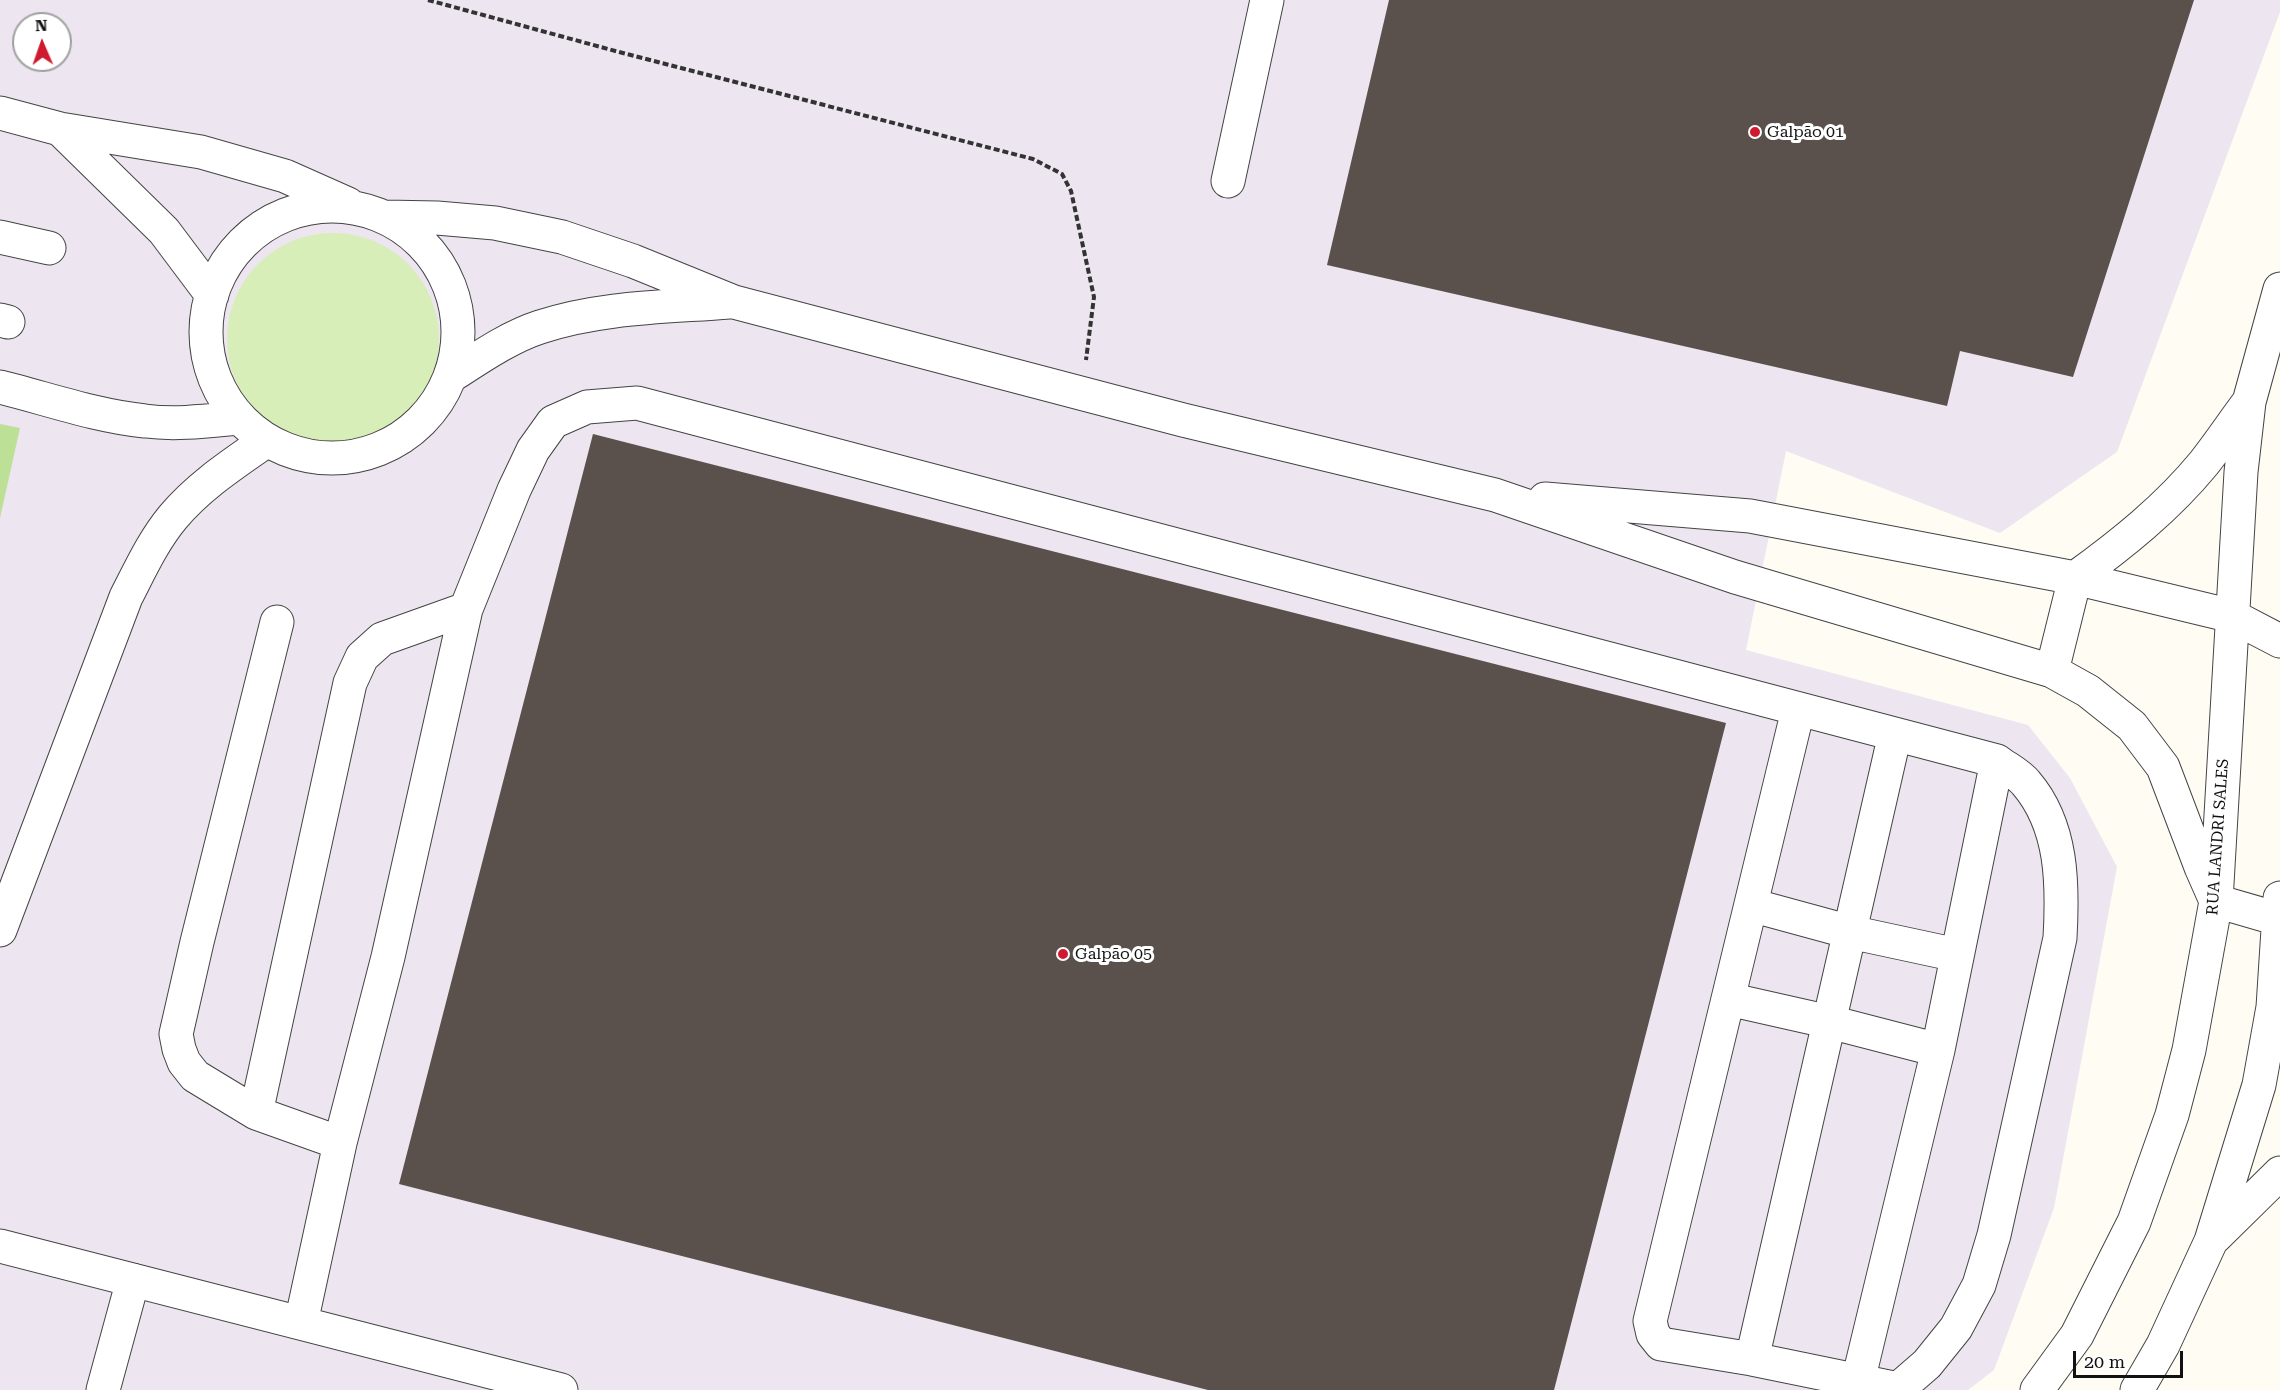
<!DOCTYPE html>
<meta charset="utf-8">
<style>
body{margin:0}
#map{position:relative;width:2280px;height:1390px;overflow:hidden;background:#fffcf4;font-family:"Roboto Serif",serif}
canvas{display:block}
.north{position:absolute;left:12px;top:12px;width:60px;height:60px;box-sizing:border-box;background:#fff;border:2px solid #a0a0a0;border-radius:50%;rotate:358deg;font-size:16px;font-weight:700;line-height:24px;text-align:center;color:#111}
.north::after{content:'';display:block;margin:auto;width:21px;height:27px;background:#ce1b2f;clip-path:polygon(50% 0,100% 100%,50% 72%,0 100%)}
.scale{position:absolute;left:2073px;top:1351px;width:110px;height:27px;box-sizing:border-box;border:3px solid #111;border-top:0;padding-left:8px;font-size:18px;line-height:21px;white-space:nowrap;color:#111;-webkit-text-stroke:4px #fff;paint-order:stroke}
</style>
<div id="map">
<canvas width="2280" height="1390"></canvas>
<div class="north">N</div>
<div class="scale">20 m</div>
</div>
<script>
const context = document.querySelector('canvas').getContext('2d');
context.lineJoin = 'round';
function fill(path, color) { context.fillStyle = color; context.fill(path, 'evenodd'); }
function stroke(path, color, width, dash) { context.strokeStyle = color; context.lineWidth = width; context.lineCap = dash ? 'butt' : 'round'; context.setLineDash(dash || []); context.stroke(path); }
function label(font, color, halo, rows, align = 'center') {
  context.font = font + ' "Roboto Serif",serif'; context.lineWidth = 6; context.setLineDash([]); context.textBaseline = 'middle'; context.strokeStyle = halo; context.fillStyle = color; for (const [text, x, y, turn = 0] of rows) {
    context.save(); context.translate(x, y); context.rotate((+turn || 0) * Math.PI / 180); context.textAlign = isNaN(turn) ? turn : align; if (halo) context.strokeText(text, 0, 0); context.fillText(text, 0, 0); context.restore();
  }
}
fill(new Path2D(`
 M0 0H2280V12L2117 452 2000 533 1786 451 1746 650 2028 725 2070 778 2117 867 2054 1208 1994 1370 1968 1390H0ZM24 24H60V60H24Z`), '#ede5ef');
fill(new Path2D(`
 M227 339a106 106 0 1 1 212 0a106 106 0 1 1-212 0Z`), '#d8eeb9');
fill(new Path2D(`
 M0 424 20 428 0 518Z`), '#bde097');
fill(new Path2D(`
 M1389 0H2194L2073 377 1960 351 1947 406 1327 265Z
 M593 434 1726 723 1554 1390H1208L399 1184Z`), '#5a504c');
const minor = new Path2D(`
 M0 113 60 129 201 152 285 176 348 204
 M60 129 164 231 212 295
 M1228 181 1267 0
 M206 332a126 126 0 1 1 252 0a126 126 0 1 1-252 0Z
 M385 217 437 218 495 223 562 237 633 261 734 302 1183 420 1495 495 1735 577 2052 671 2088 691 2132 726 2163 767 2201 867 2216 901 2278 919
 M0 237 49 248
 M0 320 8 322
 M451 376C479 358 509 337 540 327 600 307 666 307 729 302
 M0 387C48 399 96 416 145 421 176 425 207 421 238 418
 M1545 499 1750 516 2075 578 2232 616 2280 641
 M277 622 197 942 176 1034 179 1049 184 1062 195 1076 256 1113 340 1143
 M2052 671 2075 578C2122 544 2167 508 2204 463 2219 444 2233 423 2248 403
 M1895 734 1752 1359 1898 1389
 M1751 905 1850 932 1957 955
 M0 930 126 597C140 570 153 541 173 517 199 486 233 464 266 441
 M1728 999 1830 1022 1938 1050
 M256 1113 350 683 362 657 382 639 466 609
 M2215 1237 2280 1173
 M0 1246 561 1390
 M301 1323 340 1143 388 957 466 609 514 490 533 450 553 422 587 407 637 403 1997 761C2006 768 2019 774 2026 783 2063 826 2063 885 2060 938L1994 1235 1979 1285 1956 1328 1927 1364 1897 1390
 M1752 1359 1661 1344 1653 1334 1650 1321 1798 710
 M1858 1381 1938 1050 1997 761
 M103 1390 133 1280
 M2037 1390 2077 1335 2134 1222 2172 1115 2189 1050 2216 901 2241 472 2249 402 2280 289
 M2137 1390 2163 1345 2211 1241 2259 1085 2273 1007 2280 898`);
stroke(minor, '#444', 35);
stroke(new Path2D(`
 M428 0 619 52 1033 159 1062 174 1071 191 1094 297 1086 360`), '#333', 4, [6, 3]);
stroke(minor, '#fff', 33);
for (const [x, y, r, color] of [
 [1755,132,6,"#ce1b2f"],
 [1063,954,6,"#ce1b2f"]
]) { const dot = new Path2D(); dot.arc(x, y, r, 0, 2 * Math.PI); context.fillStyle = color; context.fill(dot); stroke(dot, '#fff', 2); }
label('16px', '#111', '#fff', [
 ["Galpão 01",1767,132],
 ["Galpão 05",1075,954]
], 'left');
label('16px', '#111', '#fff', [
 ["RUA LANDRI SALES",2218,837,-86]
]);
</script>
